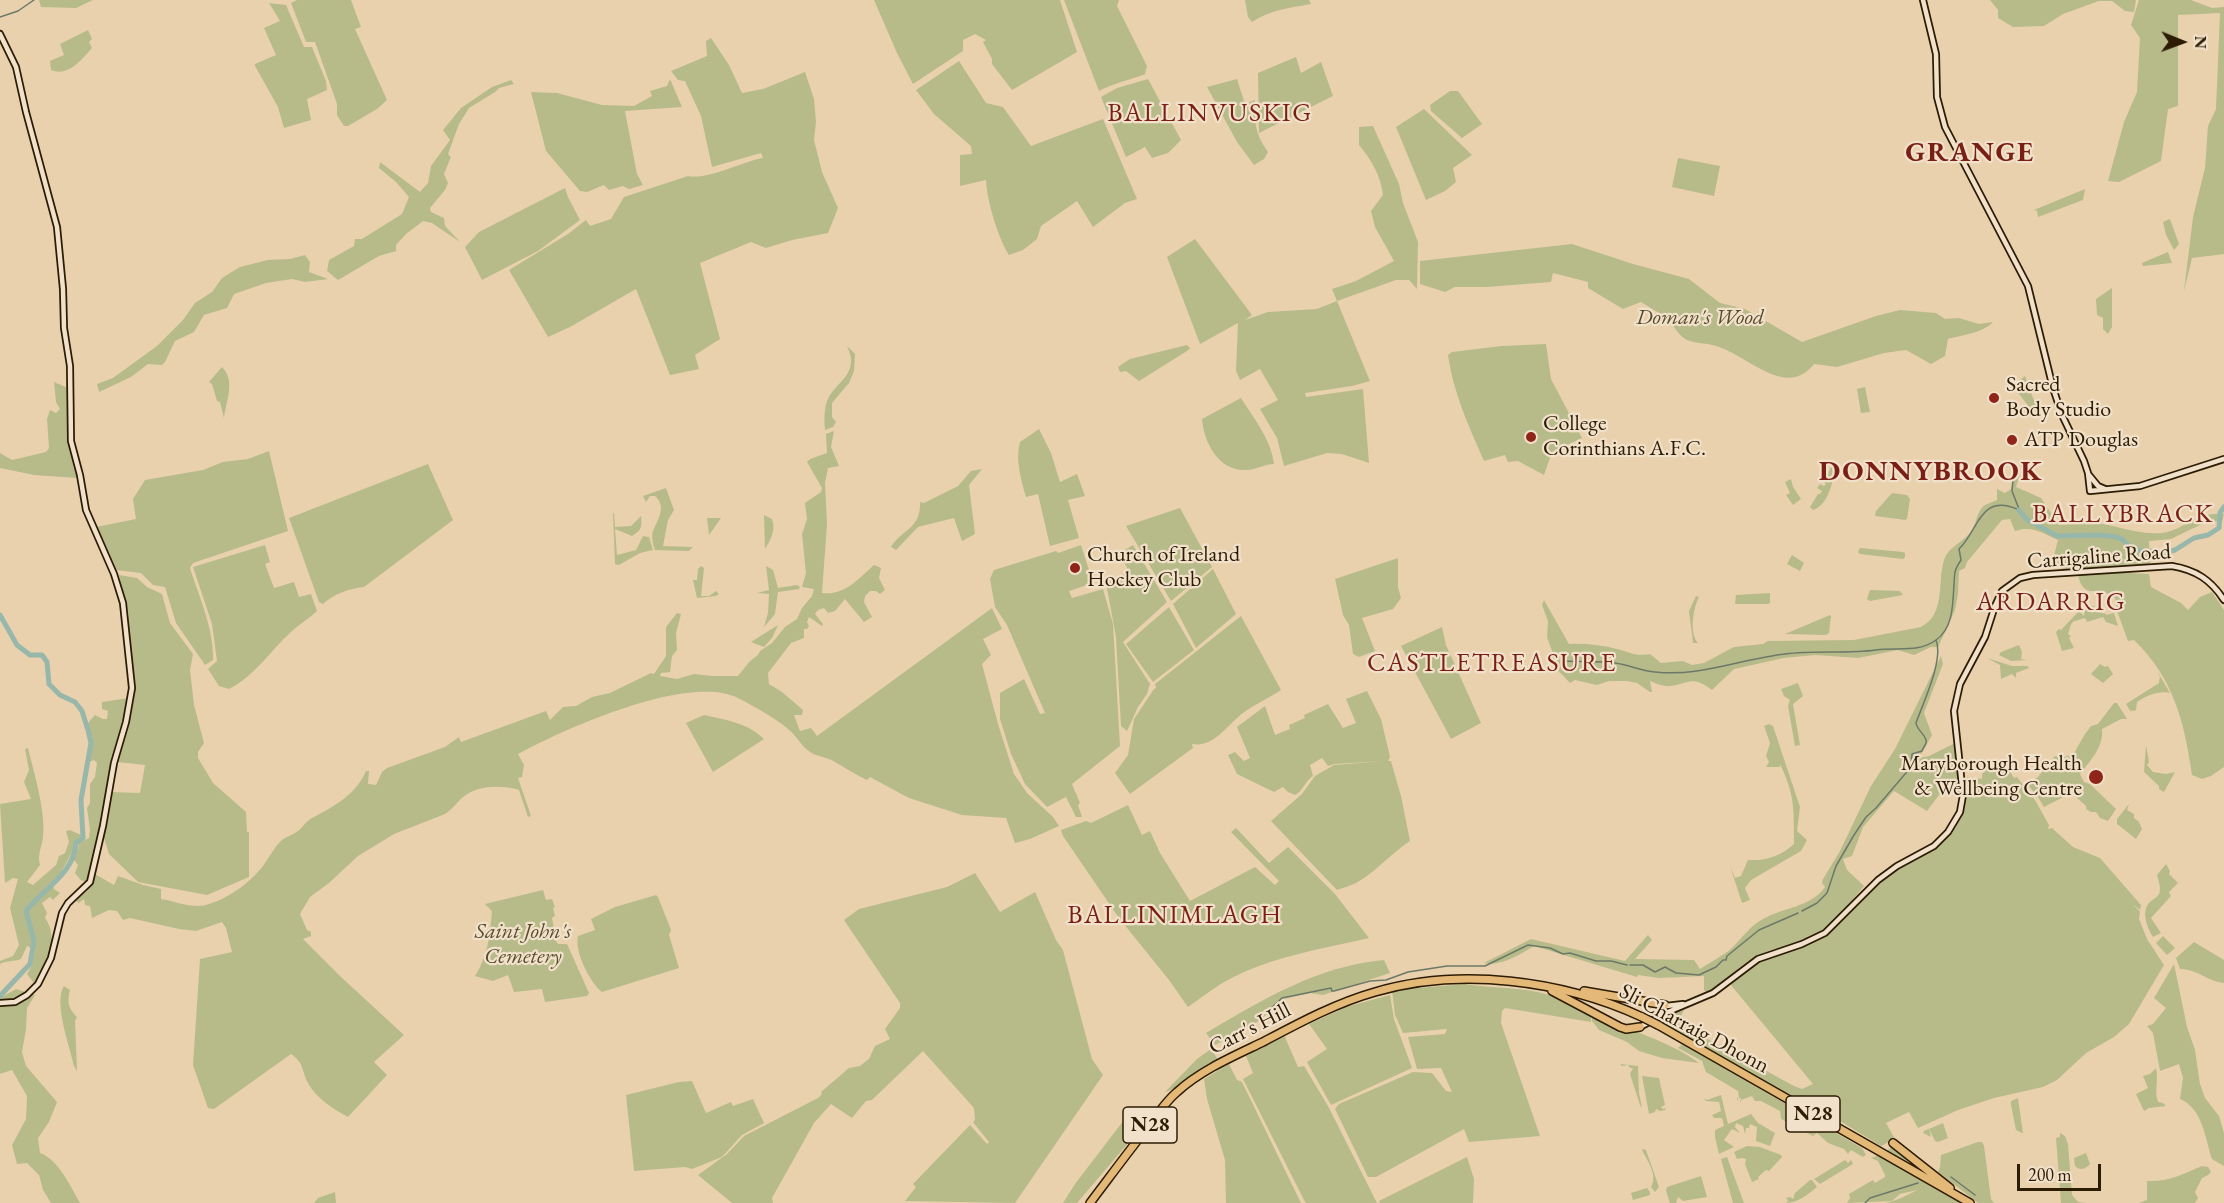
<!DOCTYPE html>
<style>
body{margin:0}
#map{position:relative;width:2224px;height:1203px;overflow:hidden;background:#e9d1ae;font-family:"EB Garamond",serif}
canvas{display:block}
.north{position:absolute;left:2152px;top:12px;width:60px;height:60px;-webkit-text-stroke:4px #f1e1ca;paint-order:stroke;rotate:91deg;font-size:16px;font-weight:700;line-height:24px;text-align:center;color:#2d1c04}
.north::after{content:'';display:block;margin:auto;width:21px;height:27px;background:#2d1c04;clip-path:polygon(50% 0,100% 100%,50% 72%,0 100%)}
.scale{position:absolute;left:2017px;top:1164px;width:84px;height:27px;box-sizing:border-box;border:3px solid #2d1c04;border-top:0;padding-left:8px;font-size:18px;line-height:21px;white-space:nowrap;color:#2d1c04;-webkit-text-stroke:4px #f1e1ca;paint-order:stroke}
</style>
<div id="map">
<canvas width="2224" height="1203"></canvas>
<div class="north">N</div>
<div class="scale">200 m</div>
</div>
<script>
const context = document.querySelector('canvas').getContext('2d');
context.lineJoin = 'round';
function fill(path, color) { context.fillStyle = color; context.fill(path, 'evenodd'); }
function stroke(path, color, width, dash) { context.strokeStyle = color; context.lineWidth = width; context.lineCap = dash ? 'butt' : 'round'; context.setLineDash(dash || []); context.stroke(path); }
function label(font, color, halo, rows, align = 'center') {
  context.font = font + ' "EB Garamond",serif'; context.lineWidth = 4.5; context.setLineDash([]); context.textBaseline = 'middle'; context.strokeStyle = halo; context.fillStyle = color; for (const [text, x, y, turn = 0] of rows) {
    context.save(); context.translate(x, y); context.rotate((+turn || 0) * Math.PI / 180); context.textAlign = isNaN(turn) ? turn : align; if (halo) context.strokeText(text, 0, 0); context.fillText(text, 0, 0); context.restore();
  }
}
fill(new Path2D(`
 M39 0H93L76 8 41 7Z
 M297 0H351L361 27 355 29 387 100 377 109 348 126H344L337 115V104L315 42H306L291 3Z
 M874 0H1060L1077 52 1012 90 992 64V59L983 42 986 40 975 34 963 40V51L913 84 897 53Z
 M1064 0H1119L1117 6 1147 66 1145 74C1130 80 1114 83 1099 91Z
 M1245 0H1309L1311 4C1289 8 1270 10 1252 22L1248 17Z
 M1990 0H2136L2134 12 2125 11 2112 1H2099L2063 14 2044 26 2013 27 1998 18V10Z
 M2139 0H2191L2212 8 2224 7V254L2192 258 2184 291 2193 217 2205 168 2208 126 2216 109 2220 13 2178 15V106L2168 109 2161 161 2119 182 2108 181 2124 122 2137 92 2140 38 2131 25Z
 M269 3 286 5 304 47H312L326 81 327 90 307 99 311 120 284 128 278 107 255 66V64L276 55 264 28 280 21Z
 M88 30 92 39 89 42 92 48C81 60 69 77 51 70L50 61 64 55 60 44Z
 M711 38 729 65 742 93 763 89 805 72 814 99 816 122 814 140 822 172 838 208 828 233 792 240 766 248 751 242 700 263 720 339 695 355 699 369 670 375 636 289 570 327 548 337 509 270 568 234 586 220 590 226 611 219 624 197 688 176C708 180 741 162 763 158L761 153 712 167 701 116 685 81 678 80 671 71 707 56 706 41Z
 M1296 57 1301 73 1321 62 1333 96 1259 133 1258 73Z
 M959 61 986 103 1003 107 1031 146 1103 119 1137 199 1125 203 1093 227 1077 201 1041 226 1037 239 1023 250 1009 255C998 238 987 201 986 180L960 186V155L972 154 971 146 934 114 916 90Z
 M670 79 682 107 625 111 637 174 643 185 629 189 623 186 609 190 604 185 587 192 580 191 546 151 531 92 557 93 602 105 634 106 652 96 650 91 667 86Z
 M1148 79 1181 140 1168 153 1152 158 1145 147 1126 157 1101 97 1117 88Z
 M1237 79 1245 104 1255 100C1255 123 1254 132 1268 152L1264 159 1254 165 1237 142 1207 87Z
 M511 80 514 84 499 88 495 92 469 108 459 124 448 154 451 157 444 174 448 183 445 190 430 208 431 212 444 218 445 226 460 242 432 223 423 221 406 234 396 245V251L379 256 338 280 327 271 329 260 354 246 355 239H362L402 214 409 197 396 182 379 168 380 162 420 192 428 183 431 166 450 140 443 130 461 108 492 87Z
 M1450 91H1458L1482 124 1462 138 1431 111 1430 105Z
 M1424 109 1472 155 1453 168 1456 182 1445 191 1426 200 1396 127Z
 M1373 126 1399 184 1403 203 1418 242 1417 289 1409 280H1396L1337 301 1370 381 1352 386 1305 393 1306 397 1363 389 1369 463 1342 454 1327 453 1284 466 1277 438 1260 409 1278 400 1260 369 1240 380 1236 371 1238 323 1200 344 1167 257 1195 239 1252 315 1245 320 1268 312 1317 309 1337 301 1332 289 1356 281 1394 261 1375 227 1371 211 1383 195C1381 176 1371 159 1359 145V127Z
 M1678 158 1720 166 1714 196 1672 187Z
 M565 188 568 197 580 220 538 251 482 280 465 247 479 232Z
 M2085 189 2083 200 2038 217 2037 211 2034 210Z
 M2170 219 2179 244 2174 250 2166 235 2163 222Z
 M1572 244 1633 264 1689 279 1720 303 1745 309 1802 342 1876 316 1900 310 1936 313 1945 319 1959 318 1979 324 1993 322C1983 333 1962 335 1948 339L1945 356 1931 364 1906 350 1884 353 1837 367 1814 364C1787 399 1749 357 1719 347 1709 343 1697 344 1687 340 1678 336 1673 323 1665 317 1657 311 1648 307 1641 302L1623 309 1588 288V282L1553 273 1551 282 1487 287H1455L1445 292 1420 284V261Z
 M2168 252 2172 263 2143 266 2142 263Z
 M305 255 310 262 309 272 328 279 305 282 292 279 266 283 234 294 227 308 204 315 194 332 175 341 165 362 162 365 148 364 131 377 99 392 97 384 113 378 157 346 183 320 195 303 212 292 222 278 240 267 268 260 290 259Z
 M2112 288V327L2108 334 2103 329V318L2097 315 2096 299Z
 M1546 344 1551 379 1582 438 1552 452 1544 475 1518 461 1508 462 1505 455 1484 461C1469 427 1453 392 1448 355L1452 352 1502 346Z
 M1187 345 1190 348 1187 351 1139 381 1126 371 1120 372 1118 367 1130 359Z
 M847 346 855 354 854 371 849 383 832 403V417L836 422 833 427 825 430C824 420 824 410 827 401 835 381 861 375 847 346Z
 M222 367C236 381 226 401 224 418L220 402 217 401 212 384 209 382Z
 M2025 376 2037 409 2033 412 2013 386Z
 M54 382 68 388V438L77 471V478L34 475 0 468V453L12 460 46 452 49 448 47 419 50 410 56 413 60 409 56 402Z
 M1865 387 1870 412 1861 413 1857 389Z
 M1241 398C1254 419 1271 439 1274 464 1264 464 1256 470 1247 470 1219 472 1204 443 1202 419Z
 M1039 429 1051 453 1060 482 1077 474 1085 496 1068 500 1079 538 1050 546 1038 494 1026 497C1021 480 1015 459 1020 442Z
 M834 431 831 447 839 466 828 468 825 483 827 524 822 593C845 596 859 578 874 565L881 568 879 578 885 590 880 594 876 591H870L865 596 864 602 872 617 864 622 845 599 835 611 828 613 824 608 818 610 815 614 823 624 822 626 809 617 807 622 809 626 807 629H804V638L791 643 768 673 769 684 782 692 803 710 802 715H794L800 731 811 728 817 736 992 608 1002 629 983 639 991 655 982 664 998 724 1014 774 1027 793 1053 817 1059 826 1030 839 1015 843 1006 818 962 815 909 798 870 777 867 780C856 775 846 768 835 762 827 757 818 757 810 752 801 746 796 735 788 729 777 719 752 705 738 698 688 673 564 729 518 754L524 765 522 777 518 778 531 816 528 817 519 790C501 785 478 785 463 797 456 803 453 809 445 814L394 834 358 856 329 883 310 897 300 914 307 930 311 932V936L303 939 341 977 404 1035 374 1062 387 1075 348 1117C333 1109 316 1098 308 1083 301 1070 305 1064 291 1054L214 1109 208 1108 193 1065 200 959 232 952 226 928 222 922 196 931 179 929 130 918 123 920 117 911 109 910 92 918 90 906 85 905 84 899 79 903 76 901 87 891 95 874 114 885 118 876 143 885 161 889V899C175 901 192 909 206 905 227 899 249 884 263 866 269 858 274 847 282 840 287 836 293 835 298 831 303 827 306 821 312 818 333 807 356 795 366 771H369L368 784 376 785 382 772 387 768 445 747 459 737 461 742 546 711 550 720 563 707 576 706 592 697 610 693 651 673 654 674 666 656V627L677 613 681 614 676 633 677 650 672 656 670 672 661 673 660 676 677 679 694 674 712 676H738L750 661 758 655 760 651 772 643 785 627 797 619 802 608 812 596 814 589 802 587 806 573 802 534 807 519 805 503 821 492 822 488 807 462 810 459 827 453 826 434Z
 M269 451 288 531 193 563 190 568C199 597 214 628 213 660L205 665 176 623 165 587 153 585 141 573 116 570 96 527 136 519 133 499 145 480 203 470 223 462 248 459Z
 M428 464 453 520 364 587C349 589 335 593 323 604L319 602 289 518Z
 M1835 464C1834 479 1829 505 1813 510L1810 507 1818 494H1820L1822 491 1817 488 1820 484 1824 486 1826 484 1824 482 1832 465Z
 M982 469 969 485 975 534 962 541 954 518 918 527 896 550 891 547C902 529 921 529 920 502L924 503 958 486 971 471Z
 M2015 471 2020 474 2016 487 2041 498 2059 525C2071 525 2084 522 2097 523 2119 526 2139 535 2162 533 2186 530 2193 512 2224 514L2222 522 2208 521 2171 539 2149 541 2150 564 2064 570 2053 559 2058 540C2043 533 2031 525 2015 531L2010 519 2002 520 1967 562 1965 568 1959 571 1958 594 1955 610 1938 647H1931L1914 655 1898 650 1858 658 1815 655 1784 658 1734 669 1712 690C1692 675 1691 683 1670 686 1664 687 1655 683 1650 681L1652 692H1650L1637 683 1627 681H1609L1597 685 1575 680 1570 683 1552 664V651L1547 637 1548 621 1542 605 1544 600 1569 644C1584 643 1602 645 1617 649 1631 652 1634 657 1650 654L1661 663 1683 661 1692 665 1704 663 1734 647 1763 644 1768 641 1854 640 1921 627C1946 614 1937 583 1944 560 1947 549 1959 544 1966 537 1976 530 1975 517 1981 509 1985 503 1992 503 1997 500V489L2005 493 2011 489Z
 M1791 479 1793 487 1801 499 1793 505 1786 495 1790 493 1785 482Z
 M666 488 674 510 668 520 663 546 693 547 689 551 655 550C653 544 651 537 653 531 658 519 667 507 655 496H650L646 502 643 496Z
 M1892 493 1907 495 1910 499 1907 519 1905 520 1875 516 1876 511Z
 M1180 508 1212 567 1171 601 1126 526Z
 M614 512 615 527 631 526 641 516C642 527 642 530 632 536L615 529 617 555 636 550 643 536 649 537 653 550 640 553 619 565 615 564 613 514Z
 M764 515 772 519C776 530 771 539 765 549Z
 M707 518H721L709 535Z
 M265 545 270 562 265 564 274 588 294 582 299 597 311 594 317 611C309 619 299 624 291 632 270 651 255 676 229 689L219 686 208 669 217 661 212 624 193 567Z
 M1081 545 1093 583 1069 591 1072 598 1103 589 1113 624 1120 746 1072 784 1080 803 1078 805 1082 817H1076L1066 797 1047 807 1025 784 1011 754 1000 719V693L1024 679 1040 714 1045 713 1007 625 995 607 990 579 994 570 1056 551 1058 553Z
 M1133 545 1167 602 1123 642 1150 684 1147 694 1138 707 1127 731 1121 726 1116 637 1106 583 1129 572 1120 553Z
 M1860 548 1903 552 1905 553V557L1903 559 1860 554 1858 552Z
 M1792 555 1804 563 1800 571 1787 564Z
 M1398 558V587L1401 598 1393 609 1362 618 1375 651 1359 657 1353 654 1349 625 1343 615 1335 579Z
 M701 566 704 568 701 596H709L716 591 719 594 716 596 697 598 693 580H697L698 569Z
 M766 566 773 570 778 588 797 585 800 587 799 589 778 592 775 614 764 627 768 613 769 594 757 593 769 590Z
 M1213 569 1236 614 1196 648 1173 604Z
 M2110 572 2149 574 2151 587 2181 603 2188 610 2200 597 2212 592 2224 610V767L2211 776 2202 779 2192 775C2184 721 2174 679 2134 640L2128 641 2117 611 2115 598C2099 584 2084 602 2078 575Z
 M119 575 137 578 147 587 162 594 170 623 193 654 190 670 194 705 204 743 198 752V758L213 783 246 812 247 832H249V877L207 895 138 882 109 854 104 838 111 792 140 793 145 765 117 762 128 723 135 687 131 662 128 611Z
 M1870 590 1900 591 1903 595 1870 601 1867 599Z
 M1770 593V603L1768 604H1735L1736 595Z
 M1696 596 1699 597C1693 609 1689 633 1698 643H1693L1689 611Z
 M2094 606 2098 612 2106 614V615L2114 613 2118 626 2106 622 2103 617 2087 622 2085 618C2069 623 2073 620 2068 634L2071 636 2069 638 2074 648 2062 651 2056 632 2059 629 2061 630 2079 611 2084 616 2085 609Z
 M1169 607 1194 650 1153 682 1126 644Z
 M1830 615 1831 616 1829 633 1826 635 1785 634Z
 M1241 616 1281 690C1269 698 1255 704 1243 713 1228 724 1214 748 1192 744L1193 748 1130 794 1115 773 1128 755 1134 719 1154 689 1156 688 1155 684Z
 M778 625 772 638 764 647 751 642Z
 M1442 627 1446 645 1481 723 1451 739 1401 646Z
 M2019 645 2022 652 2021 659 2027 660 2011 661 1999 655 2001 652Z
 M1941 656 1943 664 1924 713 1932 735 1919 758 1929 756 1955 743 1960 775V795L1948 783 1927 811 1894 791 1863 827 1852 856 1843 859 1847 870 1864 886C1848 905 1833 928 1810 938 1794 945 1777 947 1761 954 1741 963 1726 981 1707 993L1704 990V976L1659 978 1638 975 1637 977 1534 946C1521 954 1500 967 1484 963L1531 939 1625 961 1648 935 1652 940 1635 959 1694 960 1700 969C1710 962 1723 956 1732 948 1742 938 1750 926 1763 919 1783 907 1810 908 1825 887L1822 883 1823 879 1840 851 1871 786 1895 749Z
 M1987 658 2012 666H2028L2029 668 2016 673V678L2012 674 2001 679 2000 665Z
 M2100 664 2105 667 2108 666 2113 674 2103 683 2091 674Z
 M2157 671 2170 693C2160 690 2145 696 2137 702L2136 710 2133 711 2132 710 2131 712 2126 704 2159 683 2160 675Z
 M1798 683 1803 696 1793 704 1800 745 1795 746 1788 706 1790 700 1784 696 1781 689Z
 M1367 691 1381 719 1390 757 1388 761H1391L1401 796 1410 841C1393 852 1380 867 1364 878 1356 884 1346 887 1337 890L1271 821 1302 794 1315 776 1334 765 1384 761 1335 764 1328 766 1322 758 1310 765 1313 776C1305 781 1304 790 1295 795L1288 792 1283 787 1274 792 1237 774 1228 755 1235 752 1244 761 1250 758 1237 727 1265 706 1275 735 1290 729 1289 725 1305 718 1304 715 1328 704 1343 728 1356 723 1346 699Z
 M129 698 116 749 89 879 88 882C81 882 79 878 75 873L78 865 73 859 78 849 79 843 89 838 90 830 87 808 90 803V784L95 777 97 763 94 760 89 762 93 743 87 724 95 715 103 719H107L108 711 102 709V702Z
 M2114 703H2117L2127 719H2121L2102 729C2104 747 2090 761 2080 774L2084 782 2090 784 2116 809 2108 821 2100 818 2096 812H2091L2086 809V806L2077 798 2079 796 2071 793 2044 807 2038 797 2027 784 2038 777 2055 756 2065 757 2074 753 2085 734 2091 726 2098 724Z
 M704 715C726 720 748 723 764 739L713 772 686 723Z
 M1769 724 1773 726 1800 807 1797 831 1807 840 1801 851 1751 880 1745 888 1750 900 1742 903 1730 866 1735 878 1741 876 1748 860C1766 861 1781 856 1794 844 1794 810 1795 795 1780 764V767H1766L1769 762 1766 756 1770 743 1764 726Z
 M2146 745 2149 762 2147 765 2153 772 2166 774 2175 772 2164 792 2159 789V786L2144 772Z
 M28 748C34 773 46 812 43 837 42 847 37 854 40 865L27 882 33 885 56 865 59 856 65 853 69 842 66 831 70 830 81 835C72 850 65 869 53 884L54 889 60 893 53 900 50 897 42 903 47 913 45 918C58 934 51 971 34 983L27 974 32 965 35 950 27 946 21 959C13 962 7 960 0 964V961L13 956 19 945 10 908 18 879 13 878 5 883 0 804 31 799 24 782 29 770 25 749Z
 M1991 766 2000 768 2002 766 2009 770 2014 778 2017 777 2035 800 2049 825 2048 829 2052 828 2073 847 2100 858 2141 905 2140 910 2133 904 2140 912 2139 919 2147 939 2164 965 2129 1024 2114 1037 2086 1053 2057 1080 2043 1087 1994 1098 1958 1110 1918 1128 1909 1112 1886 1123 1895 1139 1881 1146 1812 1104 1803 1103 1655 1020 1685 1007 1678 1023 1794 1086 1802 1089 1813 1084 1730 984 1757 963 1816 941 1833 929 1880 881 1927 852 1946 837 1962 813 1965 800H1967L1965 798V777L1982 779V774Z
 M2129 804 2127 810 2134 814V818L2139 822 2142 829 2136 839 2117 824V819Z
 M1128 805 1142 835 1150 831 1160 853 1190 901 1255 867 1275 885 1279 881 1231 832 1236 828 1269 863 1288 847 1335 894 1369 938C1322 949 1269 957 1226 981 1213 988 1200 999 1188 1007L1169 980 1119 918 1063 836 1061 830 1086 821 1091 823Z
 M2166 864 2170 871 2169 874 2178 883 2169 892 2171 896 2151 918 2161 933 2153 937C2147 928 2140 910 2151 901 2155 898 2160 896 2160 889 2160 885 2158 879 2157 875Z
 M975 873 1000 912 1035 892 1056 940 1063 950 1092 1059 1103 1075 1015 1203 905 1201 916 1187 913 1184 970 1125 987 1144 989 1142 973 1122 975 1120 974 1108 923 1051 872 1100 866 1101 852 1118 831 1104 814 1123 772 1198 773 1203H732L698 1175 727 1154 744 1136 818 1098 822 1094 821 1092 849 1068 860 1066 869 1059 875 1046 890 1039 885 1029 900 1008V1003L844 920 859 909 947 887Z
 M543 890 546 900 552 899 555 907 553 908 555 916 552 918 556 941 558 944H567L589 993 587 996 545 1002 542 989 514 992 508 975 493 981 475 976C488 956 490 935 492 911L485 904Z
 M656 895 658 897 671 930 669 935 679 968 602 992C590 983 574 951 578 936L595 930 591 919 615 907Z
 M2163 936 2175 948 2167 955 2156 943Z
 M2194 942 2224 960V983C2206 981 2200 970 2180 969L2176 958Z
 M1384 960 1390 973 1323 995 1310 993 1283 999 1259 1021 1215 1045 1206 1033C1262 1000 1317 966 1384 960Z
 M2174 964 2187 1027 2195 1050 2200 1084 2205 1098 2219 1116 2224 1133V1166L2212 1159C2205 1138 2203 1109 2180 1099L2183 1078 2179 1064 2160 1071 2153 1033 2147 1026 2153 1024 2166 1008 2154 998Z
 M1465 984C1492 989 1522 986 1549 995 1563 1000 1577 1008 1591 1016V1022L1505 1008 1502 1011 1501 1023 1540 1136 1469 1142 1464 1129 1376 1177H1368L1335 1109 1339 1104 1413 1072 1432 1073 1446 1091 1452 1092 1441 1068 1417 1069 1408 1037 1445 1034 1447 1029 1403 1033 1395 1015 1392 990Z
 M64 986 70 990C67 1002 68 1008 77 1017L75 1021 77 1071 74 1066C70 1047 53 1002 64 986Z
 M16 989 35 995 27 1008 26 1029 22 1052 26 1066 57 1102 49 1122 38 1138 40 1153C58 1159 71 1187 80 1203H51L43 1190 39 1175 27 1163 17 1164 12 1145 26 1119 27 1096 12 1070 0 1074V998Z
 M1390 995 1394 1019 1412 1068 1331 1105 1307 1062 1327 1049 1309 1024 1346 1007Z
 M1592 1015C1628 1030 1668 1040 1699 1063L1662 1058 1639 1051 1627 1042 1599 1030 1592 1021Z
 M1284 1035 1298 1067 1304 1066 1328 1106 1377 1203H1306L1304 1200 1243 1079 1253 1073 1246 1056Z
 M1682 1044 1855 1144 1862 1148 1866 1155 1863 1157 1851 1150 1848 1154 1844 1149 1828 1143 1817 1133 1813 1136 1781 1119 1780 1111 1761 1101H1755L1752 1096 1741 1100V1102H1740L1741 1098H1738V1102L1737 1098 1739 1097 1738 1091 1706 1072 1702 1061 1678 1048Z
 M1211 1049 1219 1061 1177 1088 1165 1092 1197 1059Z
 M1229 1064 1237 1080 1242 1082 1301 1203H1226L1225 1160 1207 1099 1204 1079Z
 M1621 1064 1638 1066 1639 1093 1642 1108 1640 1105 1630 1074 1633 1068H1630L1628 1065 1621 1066Z
 M2156 1068C2159 1080 2154 1091 2158 1102L2163 1103 2166 1106 2149 1108 2144 1111 2136 1094 2148 1088 2143 1076 2150 1074Z
 M1642 1076 1659 1078 1665 1105 1661 1107 1663 1109 1666 1108 1665 1110 1660 1111 1656 1109 1655 1112 1649 1114Z
 M692 1081 706 1113 731 1102 733 1106 753 1099 764 1123 742 1135 722 1157 692 1169 685 1167 634 1171 626 1095 679 1082Z
 M1721 1095 1728 1124 1751 1114 1758 1123 1775 1133 1770 1146 1756 1141 1757 1127 1750 1124 1749 1128H1746L1745 1134 1743 1126 1736 1123 1735 1127 1740 1133 1732 1129 1724 1140 1734 1147 1719 1154 1715 1137V1130L1724 1126 1722 1118H1714L1712 1115 1721 1111 1719 1102 1706 1101 1704 1098 1707 1100Z
 M2018 1098 2023 1133H2022L2016 1130 2011 1105V1101Z
 M1127 1116 1130 1141 1077 1203H1063L1075 1184Z
 M1943 1123 1948 1138 1938 1142 1935 1141 1929 1129 1931 1137 1923 1133 1924 1131Z
 M2060 1133 2065 1136 2068 1144 2072 1195 2078 1202 2087 1203H2061L2056 1138 2060 1137Z
 M1978 1142H1982L1984 1146 1991 1199 1994 1203H1978L1938 1172 1940 1167 1941 1155Z
 M1896 1145 1940 1183 1886 1151Z
 M1747 1146 1760 1147 1781 1155 1782 1157 1769 1171 1766 1170 1758 1177 1759 1179 1752 1182 1745 1164 1746 1159 1742 1158 1737 1159 1734 1152Z
 M1643 1149 1646 1150 1659 1187 1655 1192 1651 1187C1658 1175 1648 1162 1642 1150Z
 M2086 1153 2090 1164C2086 1169 2080 1171 2075 1166L2074 1158Z
 M1880 1155 1963 1203H1885C1894 1202 1910 1194 1917 1190L1900 1194 1892 1201 1847 1203 1850 1198 1849 1194 1873 1180 1875 1183 1885 1177V1175L1878 1161 1871 1158Z
 M1467 1157 1474 1179 1473 1203H1380L1379 1201Z
 M1727 1157 1744 1203H1733L1721 1159Z
 M1845 1160 1848 1163 1851 1160 1853 1164 1820 1184 1814 1179Z
 M2202 1166 2208 1167 2211 1172 2208 1175 2202 1178 2195 1192 2198 1198 2195 1203H2139L2147 1200V1181C2168 1182 2181 1175 2202 1166Z
 M1701 1176 1707 1197 1683 1201 1678 1197 1676 1203H1670L1666 1191 1667 1187Z
 M1810 1180H1812L1817 1187C1808 1194 1798 1203 1786 1203L1788 1201 1786 1198 1790 1197 1793 1199 1795 1193Z
 M1647 1188 1650 1192V1195L1633 1200 1631 1193Z
 M335 1192 336 1203H314L318 1198Z`), '#b7bb8a');
stroke(new Path2D(`
 M0 17 18 11 34 0
 M2014 469 2012 491 2019 509
 M1565 661C1582 662 1599 661 1615 663 1629 665 1642 671 1655 672 1701 677 1740 659 1785 654 1816 650 1846 654 1876 650 1897 647 1919 653 1936 640 1957 626 1952 592 1955 572 1956 568 1959 563 1961 560L1959 549C1979 530 1980 492 2019 510
 M1802 911 1817 903 1827 893 1836 866 1854 835 1866 817 1876 808 1911 767 1912 754 1922 751C1923 748 1925 746 1926 743 1928 736 1917 731 1916 723 1923 703 1944 660 1936 640
 M1630 965H1643L1655 972 1665 967 1676 973 1699 975 1716 967 1723 960H1726L1727 956 1759 930 1798 913
 M1266 1013 1282 998 1331 988 1332 991H1334L1370 981 1386 980 1408 972 1447 966H1485L1528 945 1550 948 1563 954 1570 953 1596 961H1611L1627 965
 M1951 1177 1975 1195
 M1865 1203 1870 1198 1918 1183`), '#6d7968', 1.5);
stroke(new Path2D(`
 M2019 510 2026 519 2057 536 2100 535 2117 537 2123 540 2129 546 2143 552 2152 551 2160 554 2175 550 2194 538 2208 535 2219 528 2220 513 2224 507
 M0 615 17 645 30 655H42L47 662 49 684 60 695 75 702 82 711 88 730 91 743 81 800 83 838 76 843C74 874 43 889 26 911L34 941 30 964 0 996`), '#97b7ab', 5);
const secondary = new Path2D(`
 M1923 0 1936 54 1937 97 1945 127 2028 286 2053 388 2062 415 2084 461 2088 473 2090 491 2140 486 2224 459
 M0 34 16 67 26 112 57 227 63 289 64 328 70 366 71 441 80 475 86 510 114 574 123 603 132 688 126 722 114 763 103 826 90 882 68 903 62 913 51 958 38 984 27 995 15 1002 0 1003
 M2089 475 2098 486 2105 489
 M1666 1006 1683 1004
 M1640 1027 1668 1012 1713 993 1758 959 1802 944 1825 933 1878 880 1897 866 1934 846 1948 832 1960 812 1963 795 1954 711 1960 684 1985 637 1995 606 2002 591 2020 578 2033 575 2172 566C2196 570 2211 580 2224 600`);
const highway = new Path2D(`
 M1552 991 1620 1027 1626 1029 1640 1027
 M1584 991 1665 1005
 M1658 1025 1970 1203
 M1893 1143 1950 1188
 M1090 1203C1109 1178 1128 1152 1148 1127 1157 1115 1165 1102 1177 1092 1201 1070 1234 1056 1263 1042 1299 1023 1336 1003 1375 992 1460 967 1562 980 1642 1017`);
stroke(secondary, '#2d1c04', 8);
stroke(highway, '#2d1c04', 10);
stroke(secondary, '#f1e1ca', 4.5);
stroke(highway, '#e4b877', 7);
const highwayBridge = new Path2D(`
 M1642 1017 1658 1025`);
stroke(highwayBridge, '#2d1c04', 10, []);
stroke(highwayBridge, '#e4b877', 7);
for (const [x, y, r, color] of [
 [1994,398,6,"#8f2418"],
 [1531,437,6,"#8f2418"],
 [2012,440,6,"#8f2418"],
 [1075,568,6,"#8f2418"],
 [2096,777,8,"#8f2418"]
]) { const dot = new Path2D(); dot.arc(x, y, r, 0, 2 * Math.PI); context.fillStyle = color; context.fill(dot); stroke(dot, '#f1e1ca', 2); }
for (const [x, y, w] of [
 [1813,1114,54],
 [1150,1125,54]
]) { const box = new Path2D(); box.roundRect(x - w / 2, y - 18, w, 36, 4.5); context.fillStyle = '#f1e1ca'; context.fill(box); stroke(box, '#2d1c04', 1.5); }
label('bold 21px', '#2d1c04', null, [
 ["N28",1813,1114],
 ["N28",1150,1125]
]);
label('italic 22px', '#564c2c', '#f1e1ca', [
 ["Doman's Wood",1700,318],
 ["Saint John's",523,932],
 ["Cemetery",523,957]
]);
label('22px', '#2d1c04', '#f1e1ca', [
 ["Sacred",2006,385],
 ["Body Studio",2006,410],
 ["College",1543,424],
 ["Corinthians A.F.C.",1543,449],
 ["ATP Douglas",2024,440],
 ["Church of Ireland",1087,555],
 ["Hockey Club",1087,580],
 ["Maryborough Health",2082,764,"right"],
 ["& Wellbeing Centre",2082,789,"right"]
], 'left');
label('22px', '#2d1c04', '#f1e1ca', [
 ["Carrigaline Road",2099,557,-4],
 ["Carr's Hill",1250,1029,-27],
 ["Sli Charraig Dhonn",1694,1029,28]
]);
context.letterSpacing = '1.5px';
label('26px', '#7a1f14', '#f1e1ca', [
 ["BALLINVUSKIG",1210,114],
 ["BALLYBRACK",2123,515],
 ["ARDARRIG",2051,603],
 ["CASTLETREASURE",1492,664],
 ["BALLINIMLAGH",1175,916]
]);
context.letterSpacing = '0px';
context.letterSpacing = '1.5px';
label('bold 28px', '#7a1f14', '#f1e1ca', [
 ["GRANGE",1970,153],
 ["DONNYBROOK",1931,472]
]);
context.letterSpacing = '0px';
</script>
